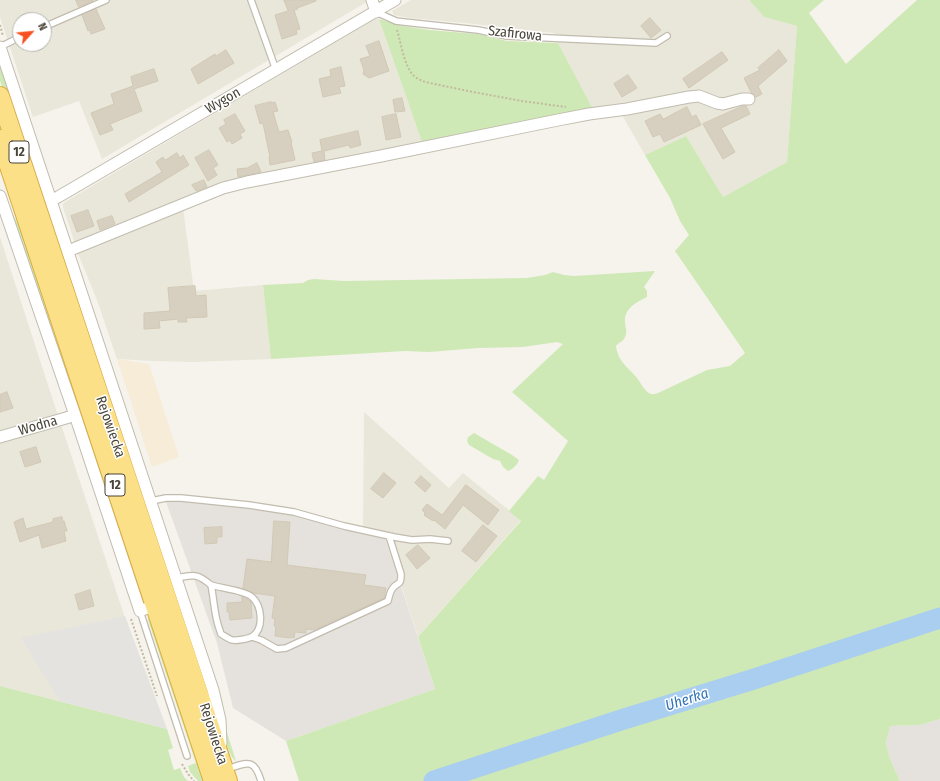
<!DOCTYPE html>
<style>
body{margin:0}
#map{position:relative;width:940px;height:781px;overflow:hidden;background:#f6f3ec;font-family:"Fira Sans Condensed",sans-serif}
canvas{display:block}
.north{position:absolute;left:12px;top:12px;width:40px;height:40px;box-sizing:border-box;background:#fff;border:1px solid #b7b5b0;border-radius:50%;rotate:63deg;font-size:11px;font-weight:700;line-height:16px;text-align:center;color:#4a4539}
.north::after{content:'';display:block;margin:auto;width:14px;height:18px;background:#f75121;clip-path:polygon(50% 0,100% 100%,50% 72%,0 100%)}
</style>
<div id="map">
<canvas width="940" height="781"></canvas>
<div class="north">N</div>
</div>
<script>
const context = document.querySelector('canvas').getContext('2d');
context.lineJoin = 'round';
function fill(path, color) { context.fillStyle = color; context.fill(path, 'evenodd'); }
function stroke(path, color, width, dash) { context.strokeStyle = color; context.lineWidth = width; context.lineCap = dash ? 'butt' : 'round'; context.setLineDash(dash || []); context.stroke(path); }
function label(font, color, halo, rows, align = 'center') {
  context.font = font + ' "Fira Sans Condensed",sans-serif'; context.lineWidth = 3; context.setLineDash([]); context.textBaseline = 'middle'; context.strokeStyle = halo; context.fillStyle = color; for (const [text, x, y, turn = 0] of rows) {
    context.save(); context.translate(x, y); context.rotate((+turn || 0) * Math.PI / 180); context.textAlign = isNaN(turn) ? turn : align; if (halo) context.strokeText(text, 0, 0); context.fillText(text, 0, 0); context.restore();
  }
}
fill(new Path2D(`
 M0 0H370L102 159 79 101 33 117 0 17ZM20 20H44V44H20Z
 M411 0H749L764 17 797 26 787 162 723 197 686 136 645 155 618 108 594 111 558 43 554 33 465 23 410 18 394 15 392 11Z
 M374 19H379L423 145 248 180 76 247 63 207V204L65 202Z
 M183 208 194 291 263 285 271 359 193 362 153 361 117 359 97 300 77 251Z
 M0 237 48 385 129 630 167 729 0 686Z
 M364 412 449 488 463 473 521 520 418 637 386 538 363 532Z`), '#e9e6da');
fill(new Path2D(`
 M117 359 149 364 179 457 152 467Z`), '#f6ecd8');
fill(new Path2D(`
 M180 499 248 508 294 515 385 538 435 689 286 741 233 708 217 643 166 502Z
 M940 719V781H900L890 759 886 743 890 726 920 725Z`), '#e5e2dd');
fill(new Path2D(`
 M749 0H824L809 13 846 64 917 0H940V719L920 725 890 726 886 743 890 759 900 781H299L286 741 435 689 418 637 521 521 509 511 538 476 544 480 568 441 512 392 563 344 557 342 523 347 478 348 429 352 405 351 271 359 263 285 303 283 308 280 314 279 344 281 527 278 545 275 553 272 564 275 574 276 655 271 644 287 647 291V297C637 302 624 308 625 322 625 328 628 331 625 337 623 342 619 342 616 346 618 362 628 367 637 378 641 383 644 390 649 393 652 395 655 394 658 393L707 370 730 366 745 353 675 251 689 235 680 221 670 198 645 155 686 136 723 197 787 162 797 26 764 17Z
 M379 19 403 26 429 30 477 34 507 41 558 43 594 111 423 145Z
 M0 59 19 116 13 117 0 81Z
 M8 206H10L13 215 24 234 144 598 142 601Z
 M474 433 512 455 519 460C517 465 513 469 508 471L503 467 500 461 493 459 469 445 467 441 468 437Z
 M150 617 206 781H198L190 772 188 766 196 763 148 620V618Z
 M0 686 167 729 173 748 168 750 174 770 180 768 184 777 188 781H0Z
 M223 720 236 761C227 755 223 731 223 720Z`), '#cee9b6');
fill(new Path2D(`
 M125 616 167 729 60 701 21 638Z`), '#e5e3e0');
stroke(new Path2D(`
 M434 781 624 719 754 679 940 618`), '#aacef0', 21);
const building = new Path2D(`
 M76 0H93V1L79 7Z
 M284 0H316V1L297 8 298 9 294 10 300 29 296 30 297 34 282 39 275 15 288 11Z
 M96 9 105 29 91 34 90 30 88 31 82 15Z
 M650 18 661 30 651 38 641 26Z
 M379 41 389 71 369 78 363 74 364 70 360 59 370 56 366 46Z
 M226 50 234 63 198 84 191 69 215 54 216 56Z
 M779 50 787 61 758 86 762 94 756 97 755 95 751 92 744 78 760 70 758 68Z
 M722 52 728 60 689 88 683 79Z
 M341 67 345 86 339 87 341 93 323 97 319 79 331 76 330 70Z
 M154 69 158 81 134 89 142 111 110 124 113 130 100 135 91 113 114 104 111 94 133 86 131 77Z
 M628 75 637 88 622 97 614 84Z
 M402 98 405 111 395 112 393 100Z
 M271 102V103L275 102 278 111 273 112 279 132 288 130 292 142H291L295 160 270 165 269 157H270L263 123 260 124 255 106Z
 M743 106H746L750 114 721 128 735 152 723 159 703 124Z
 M687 107 692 117 696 115 701 125 664 142 660 134 653 137 645 121 660 114 663 119Z
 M235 114 245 131 240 134 242 138 232 144 230 140 227 142 219 128 226 124 224 120Z
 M396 114 401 137 386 140 382 117Z
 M358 131 361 145 350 148 349 145 324 151 325 160 314 162 312 153 322 151 320 140Z
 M209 150 218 165 213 168 217 175 208 181 195 158Z
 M177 153 180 158 183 155 189 165 129 202 125 194 162 172 156 162 163 157 165 160Z
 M257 163 261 172 238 177 237 169 247 168Z
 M204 180 207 187 196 191 192 185Z
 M88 210 94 226 77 232 71 216Z
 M112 216 115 224 100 230 97 221Z
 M195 286 196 296 206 295 207 317 186 318 187 322H178V319L159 321 160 328 144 329V313L170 311 168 288Z
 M7 392 13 408 0 412V395Z
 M36 447 41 462 25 467 20 452Z
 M384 473 396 483 383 498 371 489Z
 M421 476 431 485 425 492 415 483Z
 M466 485 499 510 488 525 463 505 445 529 434 520 433 521 424 515 425 513 422 510 427 504 442 515Z
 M62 517 63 522 64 521 67 531H64L66 541 42 548 39 535 20 542 14 522 23 518 26 529 53 522V519Z
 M274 521 290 522 287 565 366 575 364 585 386 588 384 598 314 630 306 629V633L295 632 294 638 291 637 290 638 275 636 276 626H274L275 619 272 618 275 596 253 593 243 588 247 559 271 562Z
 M483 525 497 536 476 562 462 551Z
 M222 527V537H217V543L205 544 204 528Z
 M418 545 430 558 417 569 406 555Z
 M90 590 94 606 79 610 75 595Z
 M242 597 247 599 251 602 252 618 230 620 229 612H227V603L242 602Z`);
fill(building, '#d7d0c1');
stroke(building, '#d2c9b4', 1);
const service = new Path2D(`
 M251 0 276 70
 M376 12 396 21 404 22 478 30 507 36 656 43 667 36
 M44 27 106 0
 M0 47 20 37
 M151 501 166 498H181L249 505 294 512 344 526 394 537 412 540 430 539 448 541
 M176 578C195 575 196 573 211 585 214 599 214 614 219 628 220 630 220 632 221 634 223 635 229 639 232 640 235 641 249 639 253 636 264 628 262 606 252 597 246 591 221 588 211 585
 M140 611 187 756
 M252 637 261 640 277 649 286 648 388 601C389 597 390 591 393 588 398 581 401 587 401 574L389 536
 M227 769C247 763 254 757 261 781`);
const minor = new Path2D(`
 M372 0 376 12
 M0 47 213 690 220 720 221 744
 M0 196 75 415 140 611 155 605
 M51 200 58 197 395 0
 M68 251 223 188 247 182 381 156 558 120 589 114 627 109 689 97 699 96 717 103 723 104 742 99H749
 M0 437 66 418 75 415`);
const trunk = new Path2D(`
 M0 96 37 208 228 781
 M0 139 213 781`);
stroke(service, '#c1bcae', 8);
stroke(minor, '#c1bcae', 13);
stroke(trunk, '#dcae3f', 20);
stroke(new Path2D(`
 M0 25 3 36
 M397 30C401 43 404 66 414 76 417 79 421 80 425 82L473 92 522 101 566 107
 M131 619 157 696
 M182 764 188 774 194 781`), '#c3b99f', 2, [2, 2]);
stroke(service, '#fff', 5.5);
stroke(minor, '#fff', 11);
stroke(trunk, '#fce088', 18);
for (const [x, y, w] of [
 [19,152,20],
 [115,485,20]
]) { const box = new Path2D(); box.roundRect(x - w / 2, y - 11, w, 22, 3); context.fillStyle = '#fff'; context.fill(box); stroke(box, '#4a4539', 1); }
label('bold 13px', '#4a4539', null, [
 ["12",19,152],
 ["12",115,485]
]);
label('14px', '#4a4539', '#fff', [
 ["Szafirowa",515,34,6],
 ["Wygon",223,101,-30],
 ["Wodna",38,426,-16],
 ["Rejowiecka",110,427,71],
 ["Rejowiecka",213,734,72]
]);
label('italic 15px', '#3275b6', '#fff', [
 ["Uherka",687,700,-18]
]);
</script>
